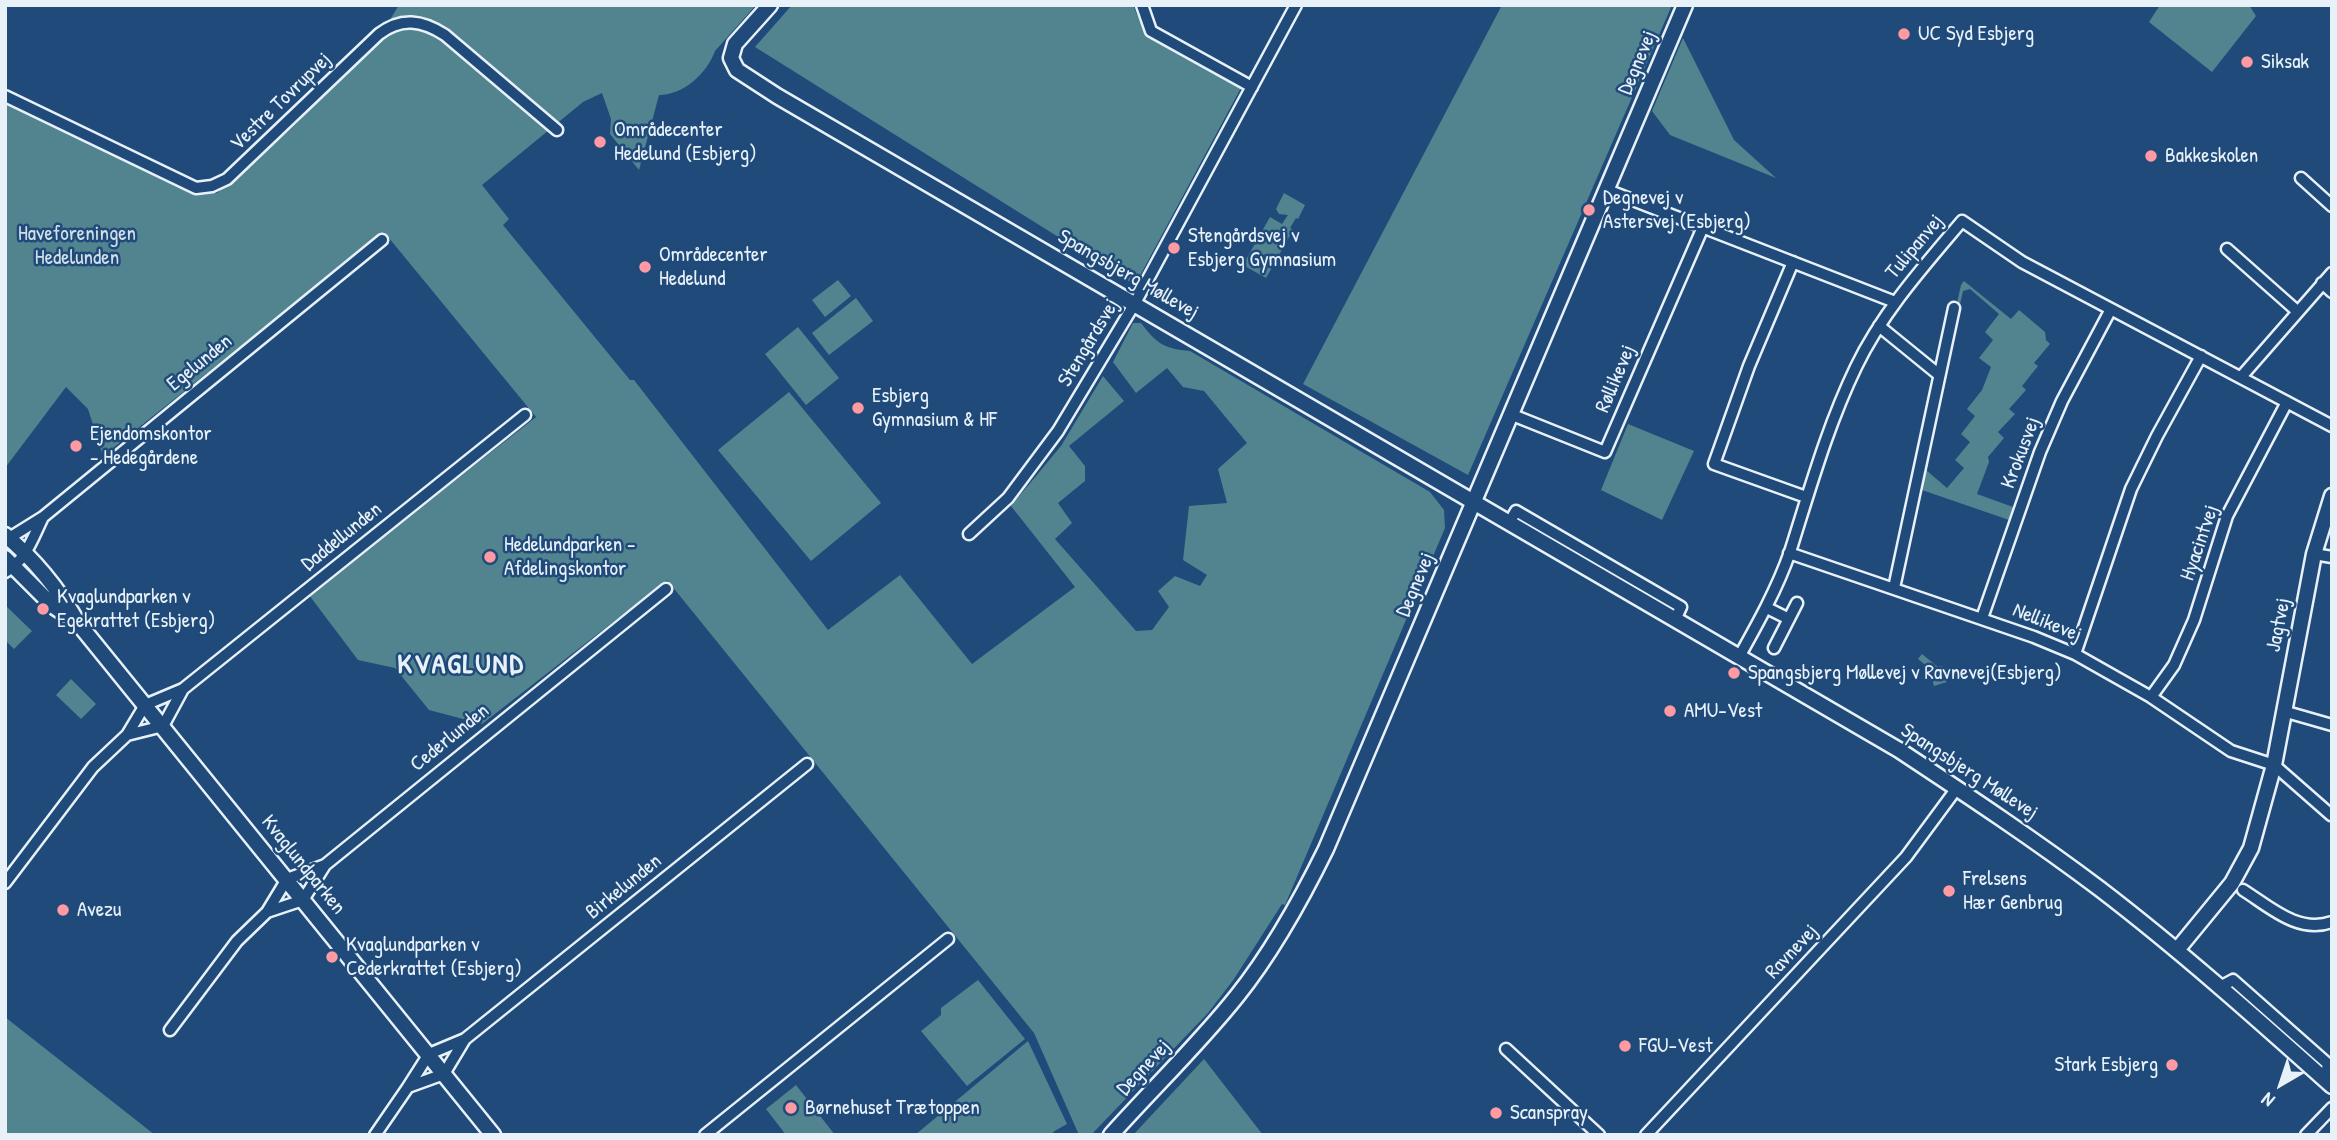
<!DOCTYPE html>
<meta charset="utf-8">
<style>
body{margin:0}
#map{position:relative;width:2337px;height:1140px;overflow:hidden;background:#1f4a7a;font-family:"Patrick Hand",sans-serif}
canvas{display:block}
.frame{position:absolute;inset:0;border:7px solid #e8f1f8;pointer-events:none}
.north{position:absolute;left:2246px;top:1049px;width:70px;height:70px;-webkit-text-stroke:5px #1f4a7a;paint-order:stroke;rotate:219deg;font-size:19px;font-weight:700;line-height:28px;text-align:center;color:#e8f1f8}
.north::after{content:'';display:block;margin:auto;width:24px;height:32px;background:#e8f1f8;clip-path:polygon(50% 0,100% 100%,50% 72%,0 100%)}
</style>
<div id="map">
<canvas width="2337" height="1140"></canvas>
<div class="frame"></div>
<div class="north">N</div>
</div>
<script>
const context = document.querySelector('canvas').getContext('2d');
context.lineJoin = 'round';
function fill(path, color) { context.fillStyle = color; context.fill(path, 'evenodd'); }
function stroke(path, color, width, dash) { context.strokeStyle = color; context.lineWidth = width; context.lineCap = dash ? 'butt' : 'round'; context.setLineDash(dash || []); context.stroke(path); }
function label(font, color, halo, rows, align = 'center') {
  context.font = font + ' "Patrick Hand",sans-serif'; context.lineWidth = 5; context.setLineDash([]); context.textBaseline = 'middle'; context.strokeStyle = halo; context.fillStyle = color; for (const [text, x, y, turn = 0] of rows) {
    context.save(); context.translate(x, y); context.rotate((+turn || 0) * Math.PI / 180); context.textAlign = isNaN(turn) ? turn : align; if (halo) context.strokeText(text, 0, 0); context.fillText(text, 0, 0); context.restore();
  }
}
fill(new Path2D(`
 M399 5H756L715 51C707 73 684 95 659 95L639 170 610 134 611 119 602 93 583 102 482 185 509 219 503 225 630 380H634L828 630 900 575 972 664 1075 587 1011 506 1061 446 1103 376 1124 401 1069 446 1085 466V481L1058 503 1072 523 1055 539 1136 631 1152 630 1169 607 1158 591 1175 576 1200 586 1207 575 1183 560 1189 506 1227 503 1218 469 1247 443 1204 391 1183 387 1167 368 1136 393 1113 362 1133 323H1141C1157 344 1165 349 1190 351L1430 492 1444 510 1445 528 1285 905 1282 904 1234 979 1208 1013 1091 1135H1079L1034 1033 667 580 482 724 429 710 395 668 358 660 309 595 536 417 384 232 103 456 88 409 66 387 5 468V100L193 189 217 193 292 128 377 41Z
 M792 5H1133L1145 34 1242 86 1135 285 755 47Z
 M1502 5H1672L1468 475 1303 384Z
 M2160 5H2249L2256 16 2212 72 2149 22Z
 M1683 38 1734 140 1776 178 1670 135 1652 111Z
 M1284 193 1305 205 1298 219 1296 218 1290 228 1293 230 1266 278 1243 265 1270 217 1282 224 1288 215 1279 214 1276 209Z
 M838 280 851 296 825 317 812 300Z
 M1964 281 2011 319 2019 310 2045 332 2046 340 2050 344 2034 363 2038 366 2022 386 2026 390 2009 409 2015 414 1998 432 2004 438 1988 457 1989 462 1977 494 2013 507 2009 520 1922 490 1926 470 1947 488 1964 468 1955 460 1970 442 1961 434 1975 416 1967 409 1982 390 1991 367 1979 358 1993 340 1985 332 1999 314 1970 289 1963 291 1960 304 1957 303 1961 285Z
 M856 298 873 321 829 355 812 333Z
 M798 327 839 378 806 405 765 354Z
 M789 392 881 503 811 561 718 450Z
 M1628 424 1694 451 1662 520 1601 490Z
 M5 605 32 631 14 649 5 640Z
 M1922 654 1938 667 1942 666 1947 682 1934 686 1929 668 1918 659Z
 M71 679 96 704 81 719 56 695Z
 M978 980 1025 1039 967 1086 921 1031 941 1015V1008Z
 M5 1017 155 1135H5Z
 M1028 1041 1067 1124 1053 1132 1054 1135H915Z
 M1204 1059 1263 1135H1133Z
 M796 1085 835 1135H786L766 1109Z`), '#52848f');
const street = new Path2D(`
 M1142 5 1151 31 1252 87
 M5 96 196 188 212 186 227 179 379 34C401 17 422 20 445 35L557 130
 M2301 178 2332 206
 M1607 190 1895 302
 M2227 249 2297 311
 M1793 262 1749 366 1714 464 1806 497
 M2322 283 2332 292
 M1879 326 1938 374
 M2241 377 2332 273
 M1510 414 1605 452 1703 227
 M43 517 382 240
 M1509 523 1516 511 1681 607 1675 620
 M969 534 1008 498 1058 431 1135 303 1296 5
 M1789 553 2034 637 2075 654 2151 697 2231 751 2274 765 2331 815
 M2314 554 2332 557
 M5 572C26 561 33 537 43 517L6 540
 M1894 588 1954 308
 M1767 608 1789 619
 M1982 618 2040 452 2062 401 2111 309
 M1774 648 1797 603
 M2075 654 2131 489 2157 436 2201 356
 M1739 657C1758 623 1777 589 1790 552 1810 489 1827 427 1856 367 1882 313 1923 267 1962 221L2022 262 2332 426
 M183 689 525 415
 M183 689 163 726 127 735 145 705Z
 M2151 697 2174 665 2194 620 2227 516 2287 402
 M2283 711 2332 725
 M325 865 666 589
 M5 883 93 767 127 735
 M2243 890C2270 907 2298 934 2332 922
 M2220 987 2233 980 2328 1064 2325 1080
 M170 1030 237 941 267 912 287 879 325 865 303 900 267 912
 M465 1039 807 764
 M465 1039 444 1074 408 1087 429 1054Z
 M1506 1049 1599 1135
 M375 1135 408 1087
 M705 1135 948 939
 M1646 1135 1906 857 1957 788
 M2306 1135 2332 1108`);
const secondary = new Path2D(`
 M770 5 735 44 731 58 737 70 777 96 1899 750C1967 795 2035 840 2100 889 2181 951 2257 1019 2332 1086
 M5 535C34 559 59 590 78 623L493 1135
 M5 558 53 606 74 620
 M2177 950 2232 883 2251 848 2274 765 2314 554 2332 496
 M1111 1135C1153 1088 1198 1045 1237 996 1273 951 1301 900 1326 849L1685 5`);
stroke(street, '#e8f1f8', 15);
stroke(secondary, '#e8f1f8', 19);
stroke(street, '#1f4a7a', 10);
stroke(secondary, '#1f4a7a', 14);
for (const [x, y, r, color] of [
 [1904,34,7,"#ff9aa2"],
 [2247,62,7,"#ff9aa2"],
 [600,142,7,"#ff9aa2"],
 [2151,156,7,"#ff9aa2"],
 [1589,210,7,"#ff9aa2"],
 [1174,248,7,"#ff9aa2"],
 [645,267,7,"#ff9aa2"],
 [858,408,7,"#ff9aa2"],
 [76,446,7,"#ff9aa2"],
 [490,557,7,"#ff9aa2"],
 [43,609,7,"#ff9aa2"],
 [1734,673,7,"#ff9aa2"],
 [1670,711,7,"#ff9aa2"],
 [1949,891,7,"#ff9aa2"],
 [63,910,7,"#ff9aa2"],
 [332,957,7,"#ff9aa2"],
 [1625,1046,7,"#ff9aa2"],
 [2172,1065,7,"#ff9aa2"],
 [791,1108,7,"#ff9aa2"],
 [1496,1113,7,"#ff9aa2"]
]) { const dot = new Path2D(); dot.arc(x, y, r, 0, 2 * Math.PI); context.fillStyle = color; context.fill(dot); stroke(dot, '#1f4a7a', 2.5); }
label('21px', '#e8f1f8', '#1f4a7a', [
 ["UC Syd Esbjerg",1918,34],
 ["Siksak",2261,62],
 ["Områdecenter",614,130],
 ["Hedelund (Esbjerg)",614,154],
 ["Bakkeskolen",2165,156],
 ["Degnevej v",1603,198],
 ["Astersvej (Esbjerg)",1603,222],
 ["Stengårdsvej v",1188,236],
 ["Esbjerg Gymnasium",1188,260],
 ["Områdecenter",659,255],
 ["Hedelund",659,279],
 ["Esbjerg",872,396],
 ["Gymnasium & HF",872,420],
 ["Ejendomskontor",90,434],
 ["- Hedegårdene",90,458],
 ["Hedelundparken -",504,545],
 ["Afdelingskontor",504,569],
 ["Kvaglundparken v",57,597],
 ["Egekrattet (Esbjerg)",57,621],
 ["Spangsbjerg Møllevej v Ravnevej(Esbjerg)",1748,673],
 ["AMU-Vest",1684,711],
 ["Frelsens",1963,879],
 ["Hær Genbrug",1963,903],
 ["Avezu",77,910],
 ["Kvaglundparken v",346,945],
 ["Cederkrattet (Esbjerg)",346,969],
 ["FGU-Vest",1639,1046],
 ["Stark Esbjerg",2158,1065,"right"],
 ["Børnehuset Trætoppen",805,1108],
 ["Scanspray",1510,1113]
], 'left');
label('21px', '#e8f1f8', '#1f4a7a', [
 ["Degnevej",1638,63,-67],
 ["Vestre Tovrupvej",281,102,-44],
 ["Tulipanvej",1915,247,-50],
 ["Spangsbjerg Møllevej",1128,275,30],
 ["Stengårdsvej",1089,343,-59],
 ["Egelunden",200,363,-39],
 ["Røllikevej",1616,379,-67],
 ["Krokusvej",2021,453,-69],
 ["Daddellunden",342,537,-39],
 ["Hyacintvej",2200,543,-71],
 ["Degnevej",1416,585,-67],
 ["Nellikevej",2047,623,22],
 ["Jagtvej",2279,625,-79],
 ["Cederlunden",450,738,-39],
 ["Spangsbjerg Møllevej",1969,772,33],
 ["Kvaglundparken",303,865,51],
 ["Birkelunden",624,887,-39],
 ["Ravnevej",1792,952,-47],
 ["Degnevej",1144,1068,-47]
]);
label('21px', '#d2e1e8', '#1f4a7a', [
 ["Haveforeningen",77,234],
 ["Hedelunden",77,258]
]);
context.letterSpacing = '2px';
label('bold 28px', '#e8f1f8', '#1f4a7a', [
 ["KVAGLUND",461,666]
]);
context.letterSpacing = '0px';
</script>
